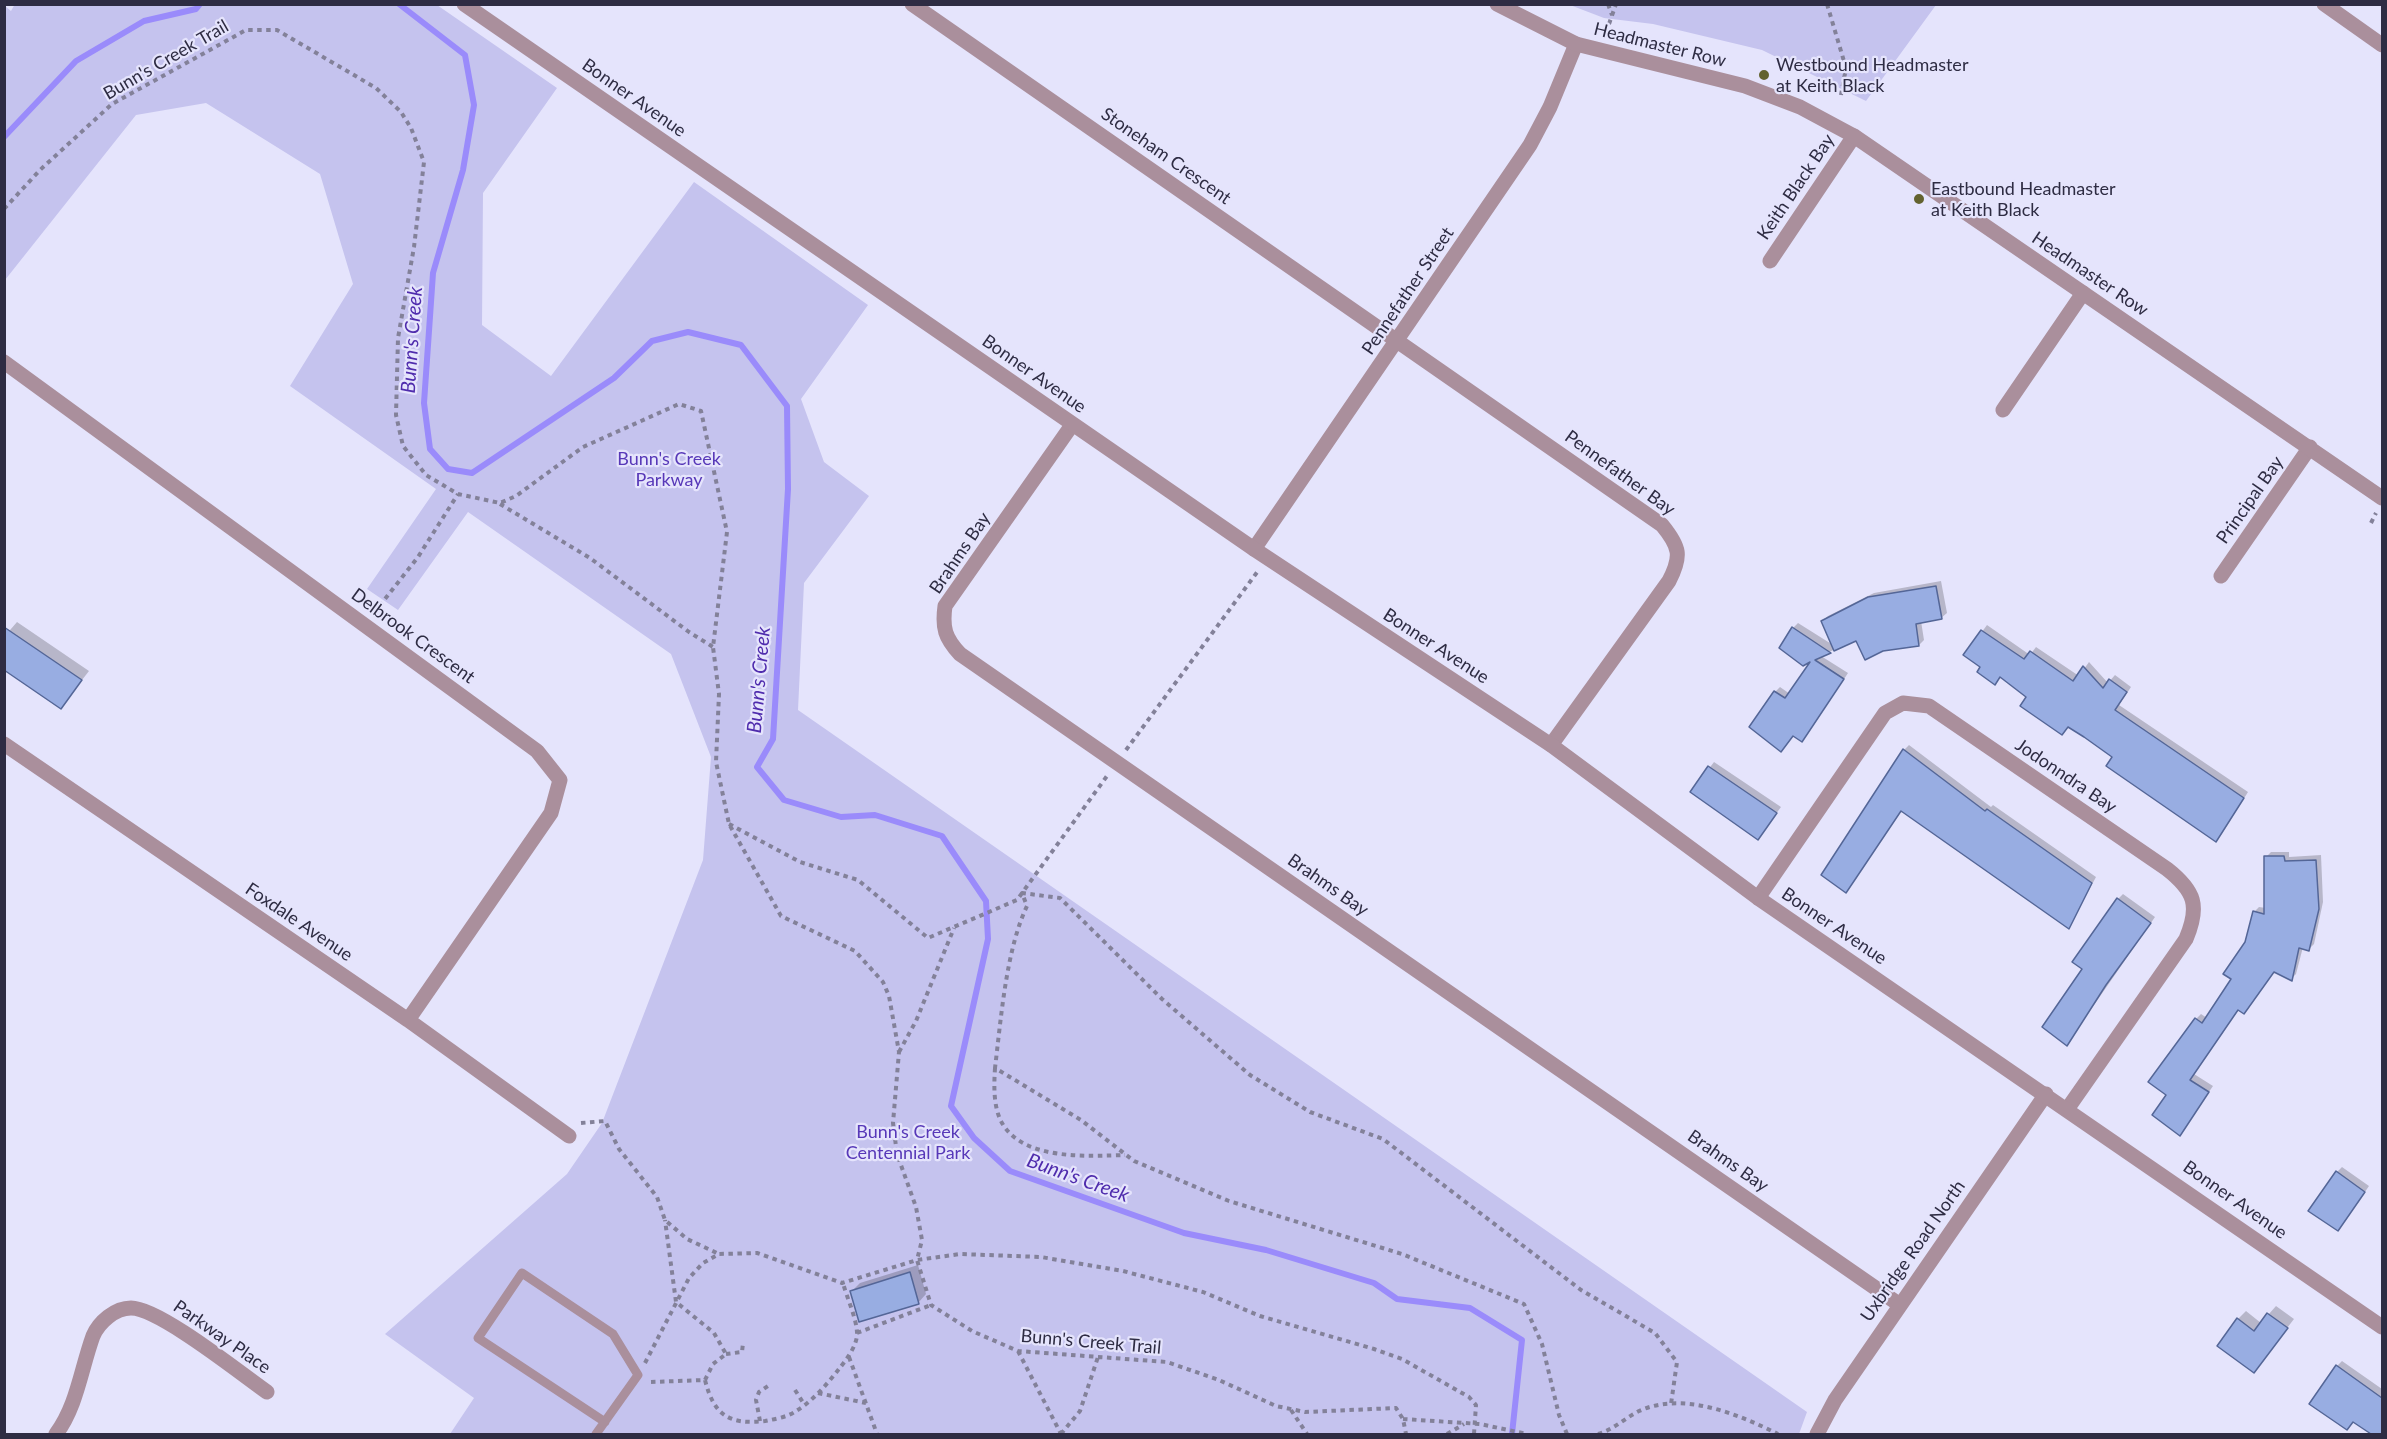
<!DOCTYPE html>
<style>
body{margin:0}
#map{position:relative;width:2387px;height:1439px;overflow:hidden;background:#e5e4fc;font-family:Lato,sans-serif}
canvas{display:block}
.frame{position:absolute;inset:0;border:6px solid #2e2c43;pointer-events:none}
</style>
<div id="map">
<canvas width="2387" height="1439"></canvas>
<div class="frame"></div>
</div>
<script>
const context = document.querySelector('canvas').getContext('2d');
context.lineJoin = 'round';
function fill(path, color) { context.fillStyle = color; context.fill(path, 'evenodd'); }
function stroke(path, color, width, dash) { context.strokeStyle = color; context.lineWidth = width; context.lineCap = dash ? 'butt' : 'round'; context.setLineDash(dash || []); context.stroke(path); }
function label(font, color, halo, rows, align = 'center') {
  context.font = font + ' Lato,sans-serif'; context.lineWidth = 4.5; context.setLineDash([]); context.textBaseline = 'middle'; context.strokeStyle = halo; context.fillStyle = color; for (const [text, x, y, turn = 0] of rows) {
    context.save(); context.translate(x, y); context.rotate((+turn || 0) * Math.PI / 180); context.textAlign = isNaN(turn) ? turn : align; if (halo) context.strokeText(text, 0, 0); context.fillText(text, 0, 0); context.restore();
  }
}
fill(new Path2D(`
 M15 4 437 5 557 88 483 193 482 325 551 376 694 182 868 305 801 399 824 462 869 496 804 583 798 710 1807 1412 1799 1434H450L474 1398 385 1334 567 1174 602 1123 703 860 711 757 671 654 468 512 398 610 367 589 436 489 290 386 353 284 320 174 206 103 136 115 5 280V6L11 11Z
 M1570 5 1935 4 1936 5 1866 101 1762 50 1653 24 1604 18Z`), '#c5c3ee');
fill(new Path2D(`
 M1941 581 1947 613 1941 618 1921 621 1924 640 1919 645 1856 639 1821 656 1848 673 1807 735 1802 740 1793 734 1775 692 1780 687 1790 694 1815 658 1793 628 1798 623 1833 645 1822 621 1828 616 1874 593Z
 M17 622 89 671 61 707 4 637Z
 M1987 625 2030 655 2036 647 2079 676 2089 662 2108 683 2115 675 2131 687 2119 705 2248 792 2221 835 2216 840 2114 757 2001 676 1995 683 1982 667 1965 655Z
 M1909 745 1991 807 1993 805 2096 877 2069 927 1902 810 1846 891 1904 750Z
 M1714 762 1781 807 1758 838 1692 791Z
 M2271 852H2289V857L2321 855 2323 902 2314 944 2309 949 2303 947 2296 974 2291 979 2275 970 2249 1007 2244 1012 2239 1009 2194 1074 2213 1086 2180 1134 2196 1019 2201 1014 2207 1018 2233 979 2254 912 2259 907 2266 908V857Z
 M2123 894 2155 917 2067 1044 2084 969 2118 899Z
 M2342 1167 2369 1186 2343 1224 2337 1172Z
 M918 1265 926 1294 918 1303 852 1291 860 1283Z
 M2276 1306 2294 1319 2254 1371 2238 1319 2246 1311 2261 1323Z
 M2342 1361 2382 1389V1434H2374L2354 1421 2337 1366Z`), '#0003');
stroke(new Path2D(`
 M399 4 465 55 474 105 463 170 433 273 424 403 430 449 448 469 472 473 614 378 652 341 688 332 741 345 787 406 788 489 773 739 757 767 784 800 841 817 875 815 942 836 986 901 988 939 951 1106 974 1138 1010 1171 1184 1233 1266 1250 1374 1283 1397 1299 1470 1308 1522 1340 1512 1434
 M4 137 76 61 144 21 196 9 200 4`), '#9a8bfb', 6);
const building = new Path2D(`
 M1936 586 1942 619 1916 624 1919 646 1883 651 1865 660 1856 641 1834 651 1821 621 1868 597Z
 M4 627 82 680 61 709 4 670Z
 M1792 627 1831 653 1815 660 1844 679 1802 742 1793 736 1781 752 1749 727 1774 691 1785 698 1810 662 1803 666 1779 648Z
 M1981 630 2024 659 2030 651 2073 681 2083 666 2103 688 2109 679 2127 692 2115 710 2244 798 2216 842 2106 766 2112 757 2084 737 2068 727 2062 735 2020 706 2026 697 2000 677 1995 685 1977 672 1980 667 1963 655Z
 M1903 749 1985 811 1987 809 2092 883 2069 929 1901 811 1846 893 1821 875Z
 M1708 766 1777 813 1758 840 1690 792Z
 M2264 856H2284L2285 861 2316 860 2319 909 2309 951 2299 948 2292 981 2274 972 2244 1014 2238 1010 2190 1080 2209 1092 2180 1136 2152 1115 2166 1095 2148 1082 2195 1018 2202 1023 2231 979 2223 974 2245 942 2253 911 2264 914Z
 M2117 898 2151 923 2106 985 2067 1046 2042 1027 2082 969 2072 962Z
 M2336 1171 2365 1192 2338 1231 2308 1211Z
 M910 1272 919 1304 859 1322 850 1291Z
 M2267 1313 2288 1328 2254 1373 2217 1346 2237 1318 2254 1331Z
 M2336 1365 2382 1398V1434H2371L2353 1422 2347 1430 2309 1404Z`);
fill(building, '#98ade2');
stroke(building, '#546697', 1.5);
stroke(new Path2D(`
 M1608 4 1612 15
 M1827 4 1846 68 1841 95
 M1609 24 1616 4
 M4 209 40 170 112 104 246 30H277L376 88 401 112 411 128 424 162 414 247 398 338 396 415 403 446 426 475 458 494 500 503 516 496 583 447 679 404 701 411 727 532 713 647 719 694 716 762 729 824 781 916 855 951 883 982 889 996 899 1052 893 1123 897 1154 916 1207 922 1240 917 1260 931 1305 972 1331 1018 1351 1167 1362 1219 1380 1276 1406 1305 1412 1396 1408 1403 1419 1406 1434
 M500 504 590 558 689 632 713 647
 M2371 523 2376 513
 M374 613 418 557 458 494
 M1126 750 1258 571
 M729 824 800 862 858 880 928 938 1017 900 1107 776
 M899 1052 916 1021 954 928
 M995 1068C994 1085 993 1107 1002 1123 1024 1161 1088 1156 1125 1155
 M581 1123 605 1121 619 1149 657 1197 665 1220 687 1239 719 1254
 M857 1333 931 1305
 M1018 1351 1061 1434
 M726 1354 742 1352 743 1343
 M849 1357 877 1434
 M645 1363 689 1278 703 1263 719 1254 757 1253 842 1283 917 1260 960 1254 1041 1257 1123 1271 1203 1292 1260 1316 1374 1349 1402 1359 1469 1397 1476 1405 1474 1434
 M705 1380C714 1416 730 1425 765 1421 775 1419 788 1417 796 1411 813 1401 827 1384 839 1369 846 1360 858 1345 857 1332 856 1317 847 1298 843 1283
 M651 1382 705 1380 713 1364 726 1354 714 1333 676 1302 665 1220
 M795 1390 804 1404
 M818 1393 866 1403
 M1291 1410 1307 1434
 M1403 1419 1480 1424 1527 1434
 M760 1421 756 1400 759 1392 768 1386
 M1061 1434 1080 1411 1098 1357
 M1447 1434 1464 1424
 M1567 1434 1559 1415 1542 1344 1524 1304 1402 1254 1229 1201 1134 1161 1081 1120 995 1068C1001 1019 1006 950 1027 906L1022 893 1060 898 1162 999 1250 1075 1310 1112 1383 1139 1581 1290 1655 1333 1677 1362 1671 1404
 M1598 1434C1613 1430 1625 1418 1639 1411 1683 1391 1738 1414 1778 1434`), '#838199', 4, [4.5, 4.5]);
stroke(new Path2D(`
 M596 1434 638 1375 613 1334 522 1273 478 1338 605 1422`), '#aa8f9c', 9);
stroke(new Path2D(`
 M912 4 1662 525C1680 547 1682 556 1669 581L1551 745
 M2324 4 2382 45
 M1770 261 1854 136
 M4 362 537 751 560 780 551 813 408 1020
 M2003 410 2083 293
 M1072 425 945 606C942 628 945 638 960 654L1900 1305
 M1254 549 1530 145 1550 107 1576 44
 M2221 576 2310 447
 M4 744 408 1020 569 1136
 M1758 898 1885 713 1903 703 1929 706 2167 869C2195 891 2200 906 2186 939L2068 1108
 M56 1434C77 1406 81 1369 93 1336 99 1322 115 1308 131 1308 159 1308 240 1373 267 1392
 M1817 1434 1835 1400 2046 1094`), '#aa8f9c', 15);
stroke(new Path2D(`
 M464 4 1254 549 1551 745 1758 898 2382 1327
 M1497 4 1576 44 1745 86 1800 107 1854 136 2382 498`), '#aa8f9c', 15);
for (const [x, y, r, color] of [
 [1764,75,6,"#63622f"],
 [1919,199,6,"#63622f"]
]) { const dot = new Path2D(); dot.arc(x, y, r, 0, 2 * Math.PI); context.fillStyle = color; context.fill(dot); stroke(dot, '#e5e4fc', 2); }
label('18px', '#2e2c43', '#e5e4fc', [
 ["Headmaster Row",1660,45,14],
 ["Bunn's Creek Trail",166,60,-30],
 ["Bonner Avenue",634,98,35],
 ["Stoneham Crescent",1166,156,35],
 ["Keith Black Bay",1796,187,-56],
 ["Headmaster Row",2090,274,34],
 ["Pennefather Street",1408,291,-56],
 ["Bonner Avenue",1034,374,35],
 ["Pennefather Bay",1620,473,36],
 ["Principal Bay",2250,500,-55],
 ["Brahms Bay",960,553,-56],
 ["Delbrook Crescent",413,636,36],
 ["Bonner Avenue",1436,646,33],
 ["Jodonndra Bay",2066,776,34],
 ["Brahms Bay",1328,885,35],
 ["Foxdale Avenue",299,922,34],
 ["Bonner Avenue",1834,926,34],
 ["Brahms Bay",1728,1161,35],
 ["Bonner Avenue",2235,1200,35],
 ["Uxbridge Road North",1913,1251,-55],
 ["Parkway Place",222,1337,35],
 ["Bunn's Creek Trail",1091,1342,5]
]);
label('18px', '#2e2c43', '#e5e4fc', [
 ["Westbound Headmaster",1776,65],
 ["at Keith Black",1776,86],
 ["Eastbound Headmaster",1931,189],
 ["at Keith Black",1931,210]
], 'left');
label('18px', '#5738b8', '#e5e4fc', [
 ["Bunn's Creek",669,459],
 ["Parkway",669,480],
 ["Bunn's Creek",908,1132],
 ["Centennial Park",908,1153]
]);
label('italic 20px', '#4f2cad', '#e5e4fc', [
 ["Bunn's Creek",412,340,-86],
 ["Bunn's Creek",759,680,-85],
 ["Bunn's Creek",1078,1178,20]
]);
</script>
